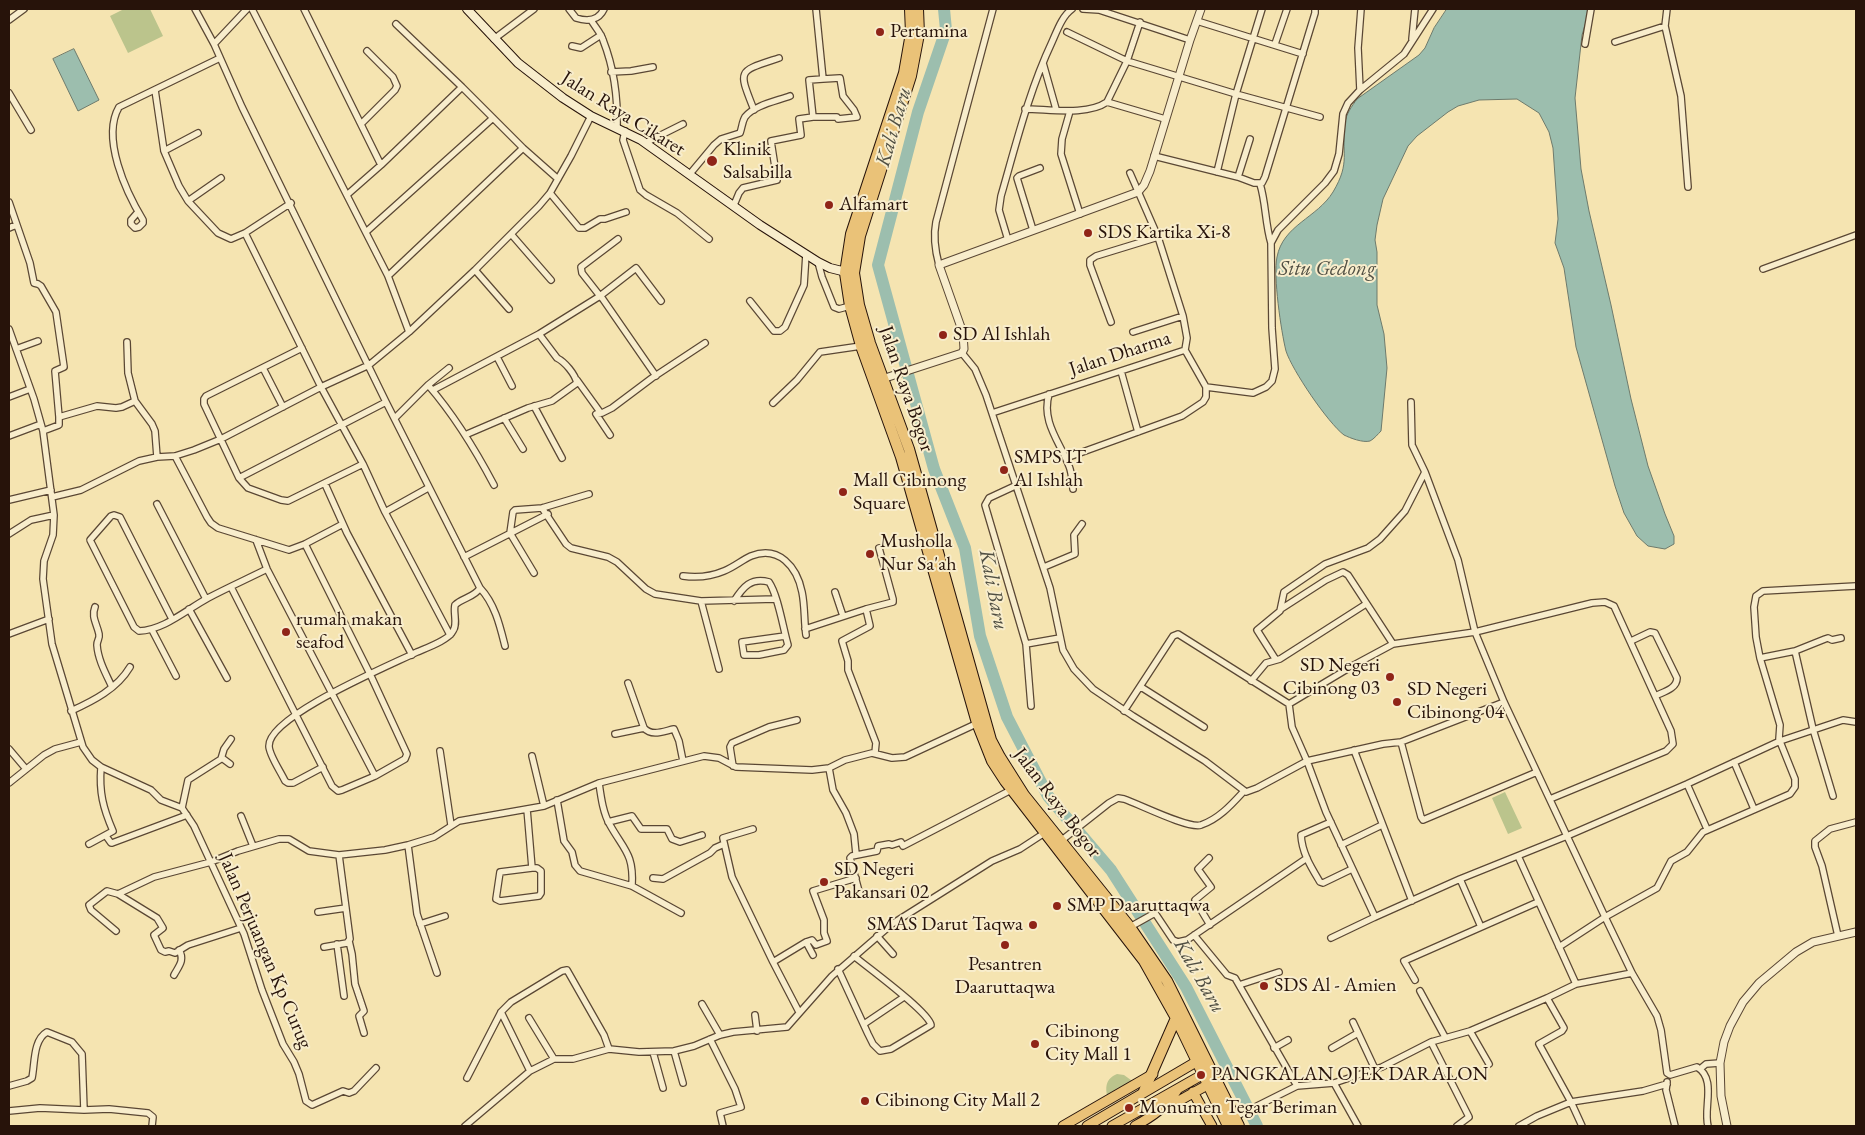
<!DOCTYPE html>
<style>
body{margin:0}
#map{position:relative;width:1865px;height:1135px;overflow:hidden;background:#f5e4b1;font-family:"EB Garamond",serif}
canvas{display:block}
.frame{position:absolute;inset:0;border:10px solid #27130a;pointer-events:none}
</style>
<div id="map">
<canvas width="1865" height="1135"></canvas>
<div class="frame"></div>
</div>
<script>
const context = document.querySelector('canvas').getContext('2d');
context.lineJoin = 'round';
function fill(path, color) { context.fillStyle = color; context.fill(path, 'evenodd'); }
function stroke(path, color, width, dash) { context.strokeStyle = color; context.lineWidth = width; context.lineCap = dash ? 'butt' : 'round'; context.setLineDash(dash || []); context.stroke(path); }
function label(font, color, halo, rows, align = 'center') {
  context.font = font + ' "EB Garamond",serif'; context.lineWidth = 4; context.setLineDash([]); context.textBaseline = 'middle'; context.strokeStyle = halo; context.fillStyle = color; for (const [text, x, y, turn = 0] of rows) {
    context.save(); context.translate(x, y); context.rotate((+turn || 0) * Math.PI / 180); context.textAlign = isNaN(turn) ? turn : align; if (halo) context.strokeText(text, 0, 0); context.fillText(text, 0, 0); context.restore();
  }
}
fill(new Path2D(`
 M124 9H150L163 36 128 53 110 16Z
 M1505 792 1522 828 1508 834 1492 798Z
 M1117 1074 1124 1075 1135 1083 1108 1099C1105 1088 1105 1079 1117 1074Z`), '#bbc48c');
const water = new Path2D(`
 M1447 9H1590L1582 35 1575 98 1581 169 1589 211 1611 305 1631 399 1648 466 1665 514 1674 536V544L1665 549 1648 546 1637 536 1624 513 1615 486 1576 347 1564 268 1555 243 1558 219 1553 148 1549 132 1539 113 1517 99 1479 100 1458 106 1448 112 1417 136 1408 146 1383 199 1377 225 1375 240 1377 252V305L1384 334 1387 368 1381 431C1378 434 1374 439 1370 441 1363 443 1350 438 1344 435 1328 423 1292 370 1286 351 1281 331 1273 276 1277 257 1283 225 1317 218 1333 192 1351 162 1341 153 1345 123 1346 114 1352 106 1357 99L1419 55 1425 48 1434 28Z
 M74 49 99 100 78 111 53 59Z`);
fill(water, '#9cbeae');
stroke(water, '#6d7a6c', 1);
stroke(new Path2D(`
 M944 9 946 30 918 112 878 265 934 469 965 548 980 636 1007 717 1048 796 1111 870 1186 987 1257 1126`), '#9cbeae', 12);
const minor = new Path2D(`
 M195 9 214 44 242 107 386 402 480 588C475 597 462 598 455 605 453 613 458 624 453 631 449 640 426 648 417 652 391 665 268 716 269 746 269 755 281 772 285 781L288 783H293L323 767
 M252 9 388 276 409 332
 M304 9 381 165
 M569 9 576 18C588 22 599 20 604 9
 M1083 9 1099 10 1190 40
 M1667 9 1665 26 1681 96 1688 187
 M9 20 24 9
 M591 20C595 27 601 33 603 40 614 68 618 98 617 128
 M1197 21 1303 54
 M396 24 462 87
 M1067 32 1127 61 1236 94 1320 117
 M494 39 534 9
 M1412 39 1415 9
 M1615 42 1665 26
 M214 44 247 9
 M1275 44 1287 9
 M1585 44 1591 9
 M572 46 581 48 601 35
 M1043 63 1056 109
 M611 72 631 71 653 67
 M155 90 164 151 179 186 188 201 218 233 231 239 245 233 291 203
 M1360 90 1358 48 1361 9
 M9 93 31 130
 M1107 102 1165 119
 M1025 109C1048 109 1087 116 1107 102L1127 61 1140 22
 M754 110C738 69 737 72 779 58
 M1070 111 1062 139 1061 154 1080 214
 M813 117H837L838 119 857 117 854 110 843 96 840 78 823 79
 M361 124 395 90 397 86 393 77 367 51
 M625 131 623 140 640 190 646 195 677 213 709 239
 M645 143 683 124
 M164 151 198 133
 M1154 156 1238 177 1254 183H1262L1265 177 1315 13V9
 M1217 172 1236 94 1262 9
 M1130 173 1158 237 1183 316 1187 338 1185 350
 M689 175 714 145 721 139 740 133C742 128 742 122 745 117 754 105 777 101 790 96
 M1238 177 1250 139
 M1260 184C1266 203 1265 223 1271 243
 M550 193 579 228H585L600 219H605L626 212
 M348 194 381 165 462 87 523 148 558 179
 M188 201 221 178
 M9 202 30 263 34 283 38 284 41 286 56 312 64 367 55 371 59 417
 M734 205 739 193 743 188 777 180 771 141 801 135 799 119 813 117 809 80 823 79 816 9
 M138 212 131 220V224L135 228 139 227 143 223V220C126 192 101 138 119 107L220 58
 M9 228 16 225
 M1033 230 1017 178 1019 176 1040 168
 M366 232 493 118
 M245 233 321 387 363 464 385 512 450 635
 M511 234 551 280
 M1008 240 999 210 1001 196C1016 144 1029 91 1052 42 1057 31 1062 16 1072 9
 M818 262 822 277 834 307 839 309 850 306
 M939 265C935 250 933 237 936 222L993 9
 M1763 269 1856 235
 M475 270 509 309
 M388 276 523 148
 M600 295 656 376
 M600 296 582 273 581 267 618 239
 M750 301 774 331H780L785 327 804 285 806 254
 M1111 322 1090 265V260L1096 256 1158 237
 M9 329 34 399 43 431 54 515 53 535 44 561 43 579 52 644 83 747 92 760 101 767 151 790 161 800 182 808 194 826 244 934 262 990 283 1044 294 1062 299 1074 306 1101 312 1105 343 1091 349 1093 354 1091 376 1068
 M1133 332 1183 316
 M127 342 128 373 135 401
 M302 348 206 396 204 399V404L239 478 248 488 281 500 288 501 363 464
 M16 349 38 341
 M962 353 975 369 986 395 1050 588 1063 650 1074 669 1093 689 1133 716 1205 761 1246 792 1257 788 1307 761 1326 812 1375 917 1460 879 1567 836 1687 784 1780 741 1843 720 1856 722
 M497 357 512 386
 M263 368 283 407
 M1121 371 1138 432
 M577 380 600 412
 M428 385C454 415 475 449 494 485
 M1206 387 1253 393 1266 387 1272 381 1275 369 1272 328 1271 243 1278 230 1325 183 1334 171 1339 154 1343 114 1348 103 1360 90 1404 54 1433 9
 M433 390 539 334 600 296 636 268 661 301
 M1049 394C1041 422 1060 442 1069 466 1072 473 1072 482 1073 489
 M9 397 30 389
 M773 403 797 380 820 352 861 346
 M534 406 562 458
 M992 413 1185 350
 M395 418 428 385 449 368
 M504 418 523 449
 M43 431 59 425V417L97 406 116 408 122 407 135 401 152 424 155 431 157 457
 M465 435 528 408 552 401 577 383C575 374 565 362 557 358L539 334
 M610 435 596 414 602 413 612 408 652 378 705 343
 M9 436 41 424
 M175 456 207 517 211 523 218 528 289 550 305 544 343 524
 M1066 458 1182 416 1203 402 1206 397V387L1185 350
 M1425 472 1458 560 1475 632 1504 702 1605 917 1632 973 1657 1016 1661 1030 1667 1073 1670 1075 1697 1067C1717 1079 1703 1108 1708 1126
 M239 478 386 402
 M325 484 347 533 412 655
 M1017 485 989 498 985 505 1026 644 1031 706
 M52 497 81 490 139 461 157 457 175 456 194 450 221 439 321 387 369 365 409 332 475 270 539 206 550 193 571 156 591 116
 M9 500 51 490
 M157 504 206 599
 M542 508 566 544 571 548 608 557 617 562 646 589 655 594 701 601 775 599
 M385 512 428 488
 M9 534 31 520 54 515
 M305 544 370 674 407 754 405 759 375 776
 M464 557 548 514
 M1044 567 1075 554 1074 535 1082 524
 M534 573 510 533 513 512 515 510 542 508 589 494
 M683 576C698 578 710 577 724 571 734 567 742 560 751 556 779 545 797 567 802 592 805 606 804 621 806 635
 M231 587 332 786 338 791 342 790 375 776 267 569 256 540
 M480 588C495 604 500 626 505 646
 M835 592 843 616
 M701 601 719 669
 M734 601C743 587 751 577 769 582 778 595 783 628 788 645L784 650 759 655H744L742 642 785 636
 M95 607C91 617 97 624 99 634 100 639 97 640 97 645 98 660 106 674 112 687
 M189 609 227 678
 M866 609 870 626 842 641 848 661V670L876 743 875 753
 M1281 609 1326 580 1343 572 1348 575 1393 644
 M172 619 120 517 114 515 111 516 90 540 134 627 139 631C164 630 186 610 208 598 227 588 247 579 267 569
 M805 629 866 609 893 602V599L879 548
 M152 630 176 676
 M9 634 49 619
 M1631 641 1650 632 1655 633 1677 678C1677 689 1663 692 1655 696
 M1026 644 1060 638
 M1795 651 1813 729 1833 796
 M1760 658 1795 651 1825 639 1828 638 1832 640 1841 638
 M1276 660 1257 630 1280 611 1284 592 1325 564 1368 548 1380 539 1405 511 1425 472 1412 445 1411 402
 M1251 681 1266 663 1280 659 1366 604
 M628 683 644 728
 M1141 687 1204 727
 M1289 704 1292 727 1307 761 1383 744 1401 742 1504 702
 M71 711C93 701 117 689 130 667
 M1124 711 1173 636 1178 634 1289 704 1354 665 1393 644 1475 632 1592 603 1605 602 1614 606 1671 731 1673 744 1666 751 1550 799
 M615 734 644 728C652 737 664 731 674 729L679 741 683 761
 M1401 742 1421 817 1423 820 1537 772
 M9 749 26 769
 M1354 750 1412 901
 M440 751 451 825
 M532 756 544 806
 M222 758 230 764
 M1734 762 1754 809
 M733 766 730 747 732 743 769 727 797 720
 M829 768 833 790 846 813 854 834 856 854
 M9 783 44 755 55 749 81 742
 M599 783C601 797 603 813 610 825 624 850 634 854 632 886
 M1687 784 1707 829
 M557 800 564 841 572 852 575 865 580 871 632 886 681 913
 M182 808 188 780 221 759 224 749 231 739
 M527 809 532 868
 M241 816 253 846
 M608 822 632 816 641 829H667L672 839 680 842 702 835
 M1331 822 1301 835C1302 853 1311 867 1320 882L1323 883 1352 869
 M753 829 723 838 732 877 773 962 799 1012
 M106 836 111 843H112L187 815
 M1062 840 1109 803 1118 798 1124 799C1139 804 1188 829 1201 825 1219 819 1232 804 1244 791
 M89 844 113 831C103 808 99 792 101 767
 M408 845 417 914 437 973
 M1341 845 1382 825
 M1518 856 1576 984
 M1209 858 1198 869 1211 887 1195 900 1210 925
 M532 868H537L541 871V893L539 896 500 901 496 899 500 872Z
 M653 878 663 879 710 853 715 848 724 844
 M1460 879 1481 927
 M118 894 157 918 163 928 154 935 161 950 165 952 169 951 175 953 188 945 241 928
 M860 895 850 858 852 856 877 851 878 846 889 844 892 845 901 842 903 846 1011 790
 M318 912 346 908
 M420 924 445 916
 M1130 927 1155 913 1173 940 1178 942 1187 940 1307 858
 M116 931 91 910 89 905 107 891 118 894 154 877 211 862 238 851 279 839H289L309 851 339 855 385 850 408 845 434 837 459 821 544 806 599 783 704 756 719 758 736 767 812 770 829 768 845 760 872 753 892 758 905 757 978 723
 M1194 935 1227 975 1235 978 1297 1086
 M877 936 893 954
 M1838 936 1822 866 1815 847V841L1830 829 1856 822
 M1331 938 1375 917
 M349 941 352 954 355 984 364 1011 359 1016 364 1033
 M806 942 812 940 816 945 827 941 824 933V920L813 891 856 878
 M337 944 344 996
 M324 947 347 943 350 939 339 855
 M1559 947 1605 917 1657 888 1671 861 1687 852 1703 832 1790 794 1795 787V779L1779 739 1780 725 1760 658 1756 637 1754 607 1756 596 1763 591 1856 586
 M773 962 806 942 813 955
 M838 969 868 1034 873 1044 880 1051 891 1049 931 1025C928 1011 868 968 854 956
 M174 975C179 966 185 960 179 950
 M1415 980 1404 961 1538 902
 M1239 985 1279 972
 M1420 991 1445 1037
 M1547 998 1564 1028 1562 1031 1539 1044 1571 1102 1582 1126
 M702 1004 720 1035
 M501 1012 530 1071
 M755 1015 757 1031
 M529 1018 554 1059
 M1353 1022 1375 1069
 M864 1024 904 997
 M1470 1031 1489 1064
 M710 1039 735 1089 741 1107 720 1113 723 1126
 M1431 1042 1469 1117 1457 1126
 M1274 1048 1288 1040
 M1332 1048 1358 1033
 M674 1051 683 1083
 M653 1052 663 1088
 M1700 1069 1706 1064 1720 1063
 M467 1078 501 1012 511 1002 562 971 567 970 571 977 604 1035 609 1049
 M1667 1082 1666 1090 1675 1126
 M1334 1083 1358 1126
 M9 1086 27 1081 32 1078C35 1063 33 1040 47 1032L72 1042 82 1054 84 1110
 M9 1111 40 1108 84 1110 109 1109 148 1113 153 1117 152 1126
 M1235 1117 1297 1086 1334 1083 1382 1067 1431 1042 1470 1031 1547 998 1576 984 1632 973
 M465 1126 530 1071 554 1059H573L609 1049 639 1052 674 1051 694 1046 720 1035 733 1032 787 1027 832 976 892 924 992 861 1020 849 1046 832
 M1519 1126 1537 1116 1571 1102 1643 1091 1667 1084`);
const tertiary = new Path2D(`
 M879 380 962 353 964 349 963 333 939 265 1138 192 1144 185 1150 171 1190 40 1201 9
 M1727 1126 1721 1096 1720 1063 1724 1042 1730 1026 1743 1002 1759 983 1796 952 1813 942 1856 932`);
const secondary = new Path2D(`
 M467 9 518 63 563 98 591 116 641 140 760 225 818 262 830 268 850 273`);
const primary = new Path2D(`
 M1193 1092 1212 1126
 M1168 1107 1209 1084
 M1063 1126 1153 1074
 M1087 1126 1201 1059
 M1112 1126 1209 1071
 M1135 1126C1153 1116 1166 1107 1177 1090`);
const trunk = new Path2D(`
 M910 9 911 33 904 73 851 234 845 273 850 306 861 346 901 457 977 723 992 761 1005 781 1144 961 1176 1018 1228 1126
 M918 9 919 34 911 76 860 236 854 273 859 305 870 343 909 449 991 740 1000 757 1024 795 1130 927 1167 981 1239 1126
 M1144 1091 1176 1018`);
stroke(minor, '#5a4734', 8);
stroke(tertiary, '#5a4734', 9);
stroke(secondary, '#27130a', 10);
stroke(primary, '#27130a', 11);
stroke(trunk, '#27130a', 12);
stroke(minor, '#f8edcc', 5.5);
stroke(tertiary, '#f8edcc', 7);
stroke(secondary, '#f8edcc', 8);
stroke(primary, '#eac278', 9);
stroke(trunk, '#eac278', 10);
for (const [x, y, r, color] of [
 [880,32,5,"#8f2418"],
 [712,161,6,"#8f2418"],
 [829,205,5,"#8f2418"],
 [1088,233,5,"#8f2418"],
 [943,335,5,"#8f2418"],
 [1004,470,5,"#8f2418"],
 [843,492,5,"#8f2418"],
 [870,554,5,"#8f2418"],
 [286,632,5,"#8f2418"],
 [1390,677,5,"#8f2418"],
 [1397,702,5,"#8f2418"],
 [824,882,5,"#8f2418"],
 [1057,906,5,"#8f2418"],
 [1033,925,5,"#8f2418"],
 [1005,945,5,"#8f2418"],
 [1264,986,5,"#8f2418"],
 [1035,1044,5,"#8f2418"],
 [1201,1075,5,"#8f2418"],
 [865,1101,5,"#8f2418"],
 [1129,1108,5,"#8f2418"]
]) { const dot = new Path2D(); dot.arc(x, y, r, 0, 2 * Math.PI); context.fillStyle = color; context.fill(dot); stroke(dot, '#f8edcc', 2); }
label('20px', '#27130a', '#f8edcc', [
 ["Pertamina",890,32],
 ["Klinik",723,150],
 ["Salsabilla",723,173],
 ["Alfamart",839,205],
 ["SDS Kartika Xi-8",1098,233],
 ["SD Al Ishlah",953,335],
 ["SMPS IT",1014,458],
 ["Al Ishlah",1014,481],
 ["Mall Cibinong",853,481],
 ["Square",853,504],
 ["Musholla",880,542],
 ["Nur Sa'ah",880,565],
 ["rumah makan",296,620],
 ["seafod",296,643],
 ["SD Negeri",1380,666,"right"],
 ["Cibinong 03",1380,689,"right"],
 ["SD Negeri",1407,690],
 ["Cibinong 04",1407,713],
 ["SD Negeri",834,870],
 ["Pakansari 02",834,893],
 ["SMP Daaruttaqwa",1067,906],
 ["SMAS Darut Taqwa",1023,925,"right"],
 ["Pesantren",1005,965,"center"],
 ["Daaruttaqwa",1005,988,"center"],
 ["SDS Al - Amien",1274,986],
 ["Cibinong",1045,1032],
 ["City Mall 1",1045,1055],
 ["PANGKALAN OJEK DARALON",1211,1075],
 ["Cibinong City Mall 2",875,1101],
 ["Monumen Tegar Beriman",1139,1108]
], 'left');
label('20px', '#27130a', '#f8edcc', [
 ["Jalan Raya Cikaret",623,114,32],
 ["Jalan Dharma",1120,354,-18],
 ["Jalan Raya Bogor",906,389,71],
 ["Jalan Raya Bogor",1057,803,53],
 ["Jalan Perjuangan Kp Curug",265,951,67]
]);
label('italic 21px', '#504f43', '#f8edcc', [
 ["Kali Baru",894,127,-74],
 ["Situ Gedong",1327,269],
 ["Kali Baru",993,590,79],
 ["Kali Baru",1199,976,60]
]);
</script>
